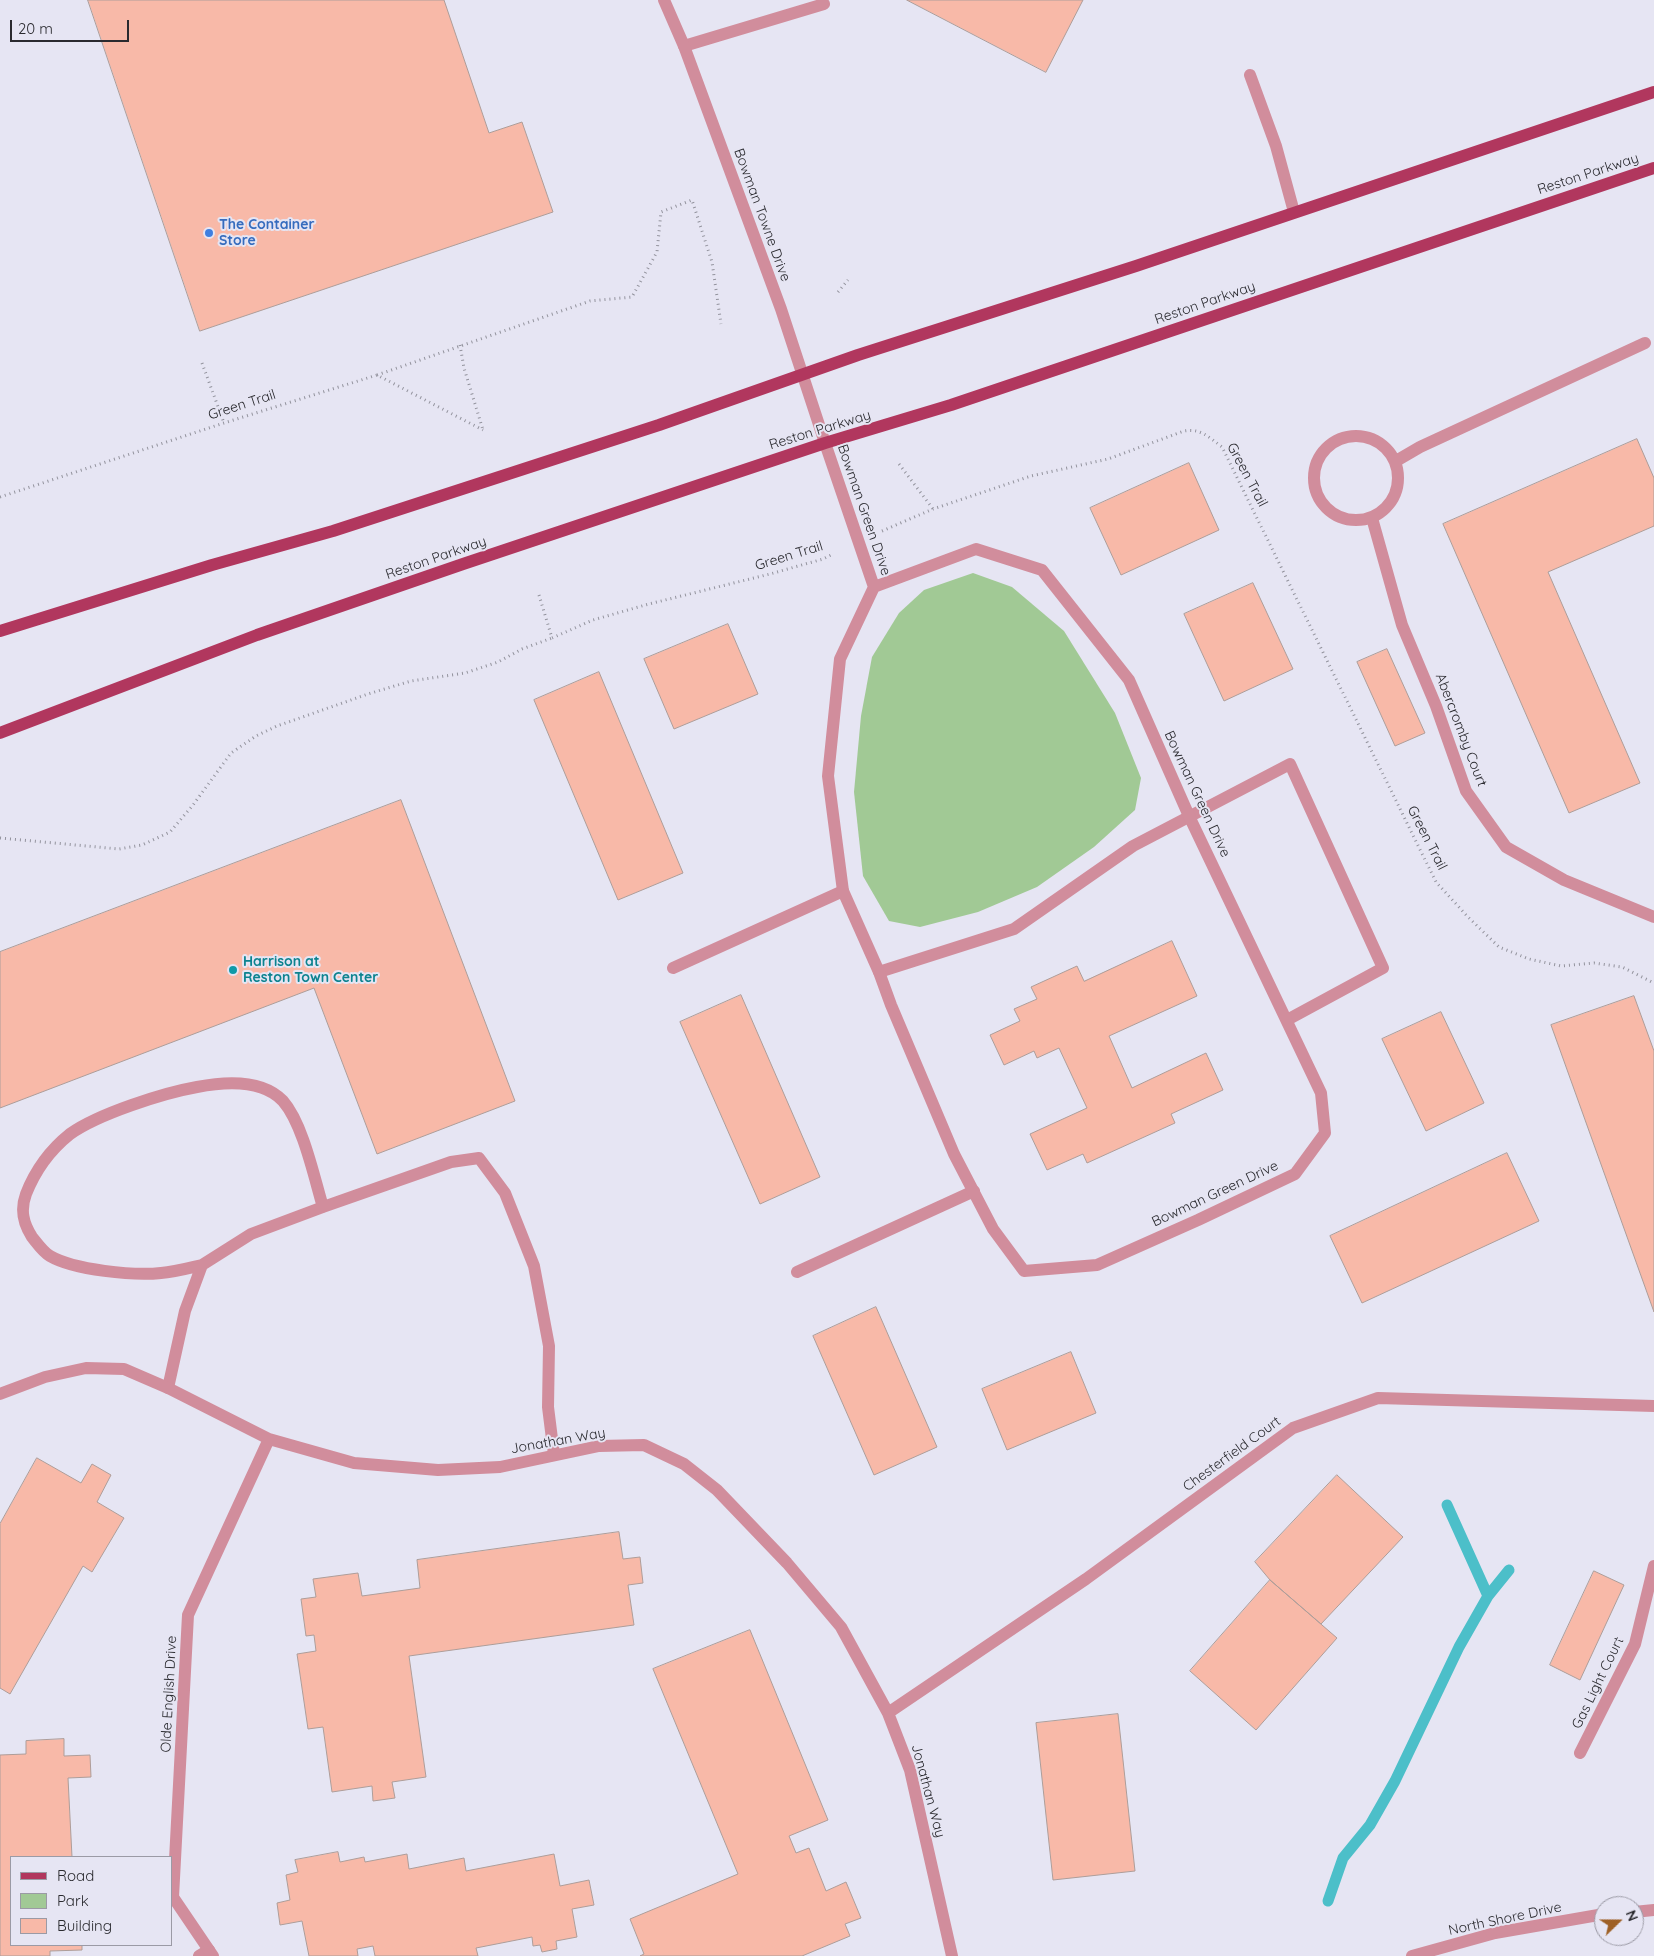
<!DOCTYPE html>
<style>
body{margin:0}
#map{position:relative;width:1654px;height:1956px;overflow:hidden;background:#e6e5f3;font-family:Quicksand,sans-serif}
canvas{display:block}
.legend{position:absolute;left:10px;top:1856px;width:162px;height:90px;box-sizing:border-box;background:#e6e5f3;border:1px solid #9b9aa5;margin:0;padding:6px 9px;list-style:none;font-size:15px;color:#2a2a2f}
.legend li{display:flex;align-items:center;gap:10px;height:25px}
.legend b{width:25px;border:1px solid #9b9aa5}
.north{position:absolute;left:1594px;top:1896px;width:50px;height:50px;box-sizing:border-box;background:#e6e5f3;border:1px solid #9b9aa5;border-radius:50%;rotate:68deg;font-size:14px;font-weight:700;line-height:20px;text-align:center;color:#2a2a2f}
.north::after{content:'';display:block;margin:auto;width:18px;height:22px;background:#9e6026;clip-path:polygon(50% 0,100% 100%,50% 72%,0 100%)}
.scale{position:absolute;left:10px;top:20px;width:119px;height:22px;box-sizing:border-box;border:2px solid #2a2a2f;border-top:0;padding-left:6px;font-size:15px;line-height:18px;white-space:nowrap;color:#2a2a2f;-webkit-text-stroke:4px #e6e5f3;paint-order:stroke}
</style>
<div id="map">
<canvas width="1654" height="1956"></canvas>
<ul class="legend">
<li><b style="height:6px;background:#b1375e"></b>Road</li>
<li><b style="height:14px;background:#a1c995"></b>Park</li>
<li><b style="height:14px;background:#f8b9a8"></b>Building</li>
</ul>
<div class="north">N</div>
<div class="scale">20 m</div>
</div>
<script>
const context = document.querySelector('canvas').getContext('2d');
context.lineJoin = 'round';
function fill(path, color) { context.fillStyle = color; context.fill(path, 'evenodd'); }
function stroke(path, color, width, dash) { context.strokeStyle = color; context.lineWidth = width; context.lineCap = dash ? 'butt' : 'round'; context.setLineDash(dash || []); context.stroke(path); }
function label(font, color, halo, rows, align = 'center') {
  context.font = font + ' Quicksand,sans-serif'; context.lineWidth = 4; context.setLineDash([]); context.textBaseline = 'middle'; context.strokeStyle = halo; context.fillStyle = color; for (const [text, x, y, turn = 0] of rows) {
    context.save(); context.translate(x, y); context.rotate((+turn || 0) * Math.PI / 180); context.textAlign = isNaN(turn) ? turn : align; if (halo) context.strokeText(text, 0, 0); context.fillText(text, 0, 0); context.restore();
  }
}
fill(new Path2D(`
 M973 573 1012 587 1064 631 1115 713 1141 778 1135 810 1094 847 1037 887 978 912 920 927 889 921 863 876 854 792 861 716 872 657 899 613 924 590Z`), '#a1c995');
stroke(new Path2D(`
 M1447 1505 1488 1596
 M1328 1901 1343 1858 1370 1825 1395 1781 1459 1647 1488 1596 1509 1570`), '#4cbfc9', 11);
const building = new Path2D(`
 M88 0H444L489 133 522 122 553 212 200 331Z
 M907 0H1083L1046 72Z
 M1637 439 1654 478V526L1548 572 1640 783 1569 813 1443 524Z
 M1189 463 1219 530 1121 575 1090 508Z
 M1253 583 1293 669 1224 701 1184 614Z
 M728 624 758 694 674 729 644 659Z
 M1387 649 1425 733 1395 746 1357 662Z
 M599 672 683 873 618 900 534 700Z
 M401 800 515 1101 377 1154 314 988 0 1108V952Z
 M1172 941 1197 996 1109 1036 1132 1088 1206 1053 1223 1090 1171 1114 1175 1123 1087 1163 1083 1154 1047 1170 1030 1134 1087 1108 1059 1048 1037 1058 1034 1051 1004 1065 990 1035 1020 1021 1014 1009 1037 999 1031 987 1077 966 1084 981Z
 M741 995 820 1177 760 1204 680 1022Z
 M1634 996 1654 1051V1312L1551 1025Z
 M1441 1012 1484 1103 1426 1131 1382 1039Z
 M1507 1153 1539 1221 1362 1303 1330 1236Z
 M876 1307 937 1447 874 1475 813 1336Z
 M1071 1352 1096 1413 1007 1450 982 1389Z
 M37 1458 81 1483 92 1464 111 1475 97 1502 124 1518 92 1572 83 1566 10 1694 0 1688V1524Z
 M1337 1475 1403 1537 1321 1624 1270 1580 1255 1562Z
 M619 1532 623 1559 640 1557 643 1583 628 1585 634 1625 409 1656 426 1777 392 1782 395 1798 373 1801 372 1786 332 1792 323 1727 308 1729 297 1654 316 1651 314 1635 306 1636 301 1599 316 1597 313 1579 358 1573 362 1596 420 1588 417 1560Z
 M1594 1571 1624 1585 1580 1680 1550 1665Z
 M1270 1580 1337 1638 1256 1730 1190 1671Z
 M750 1630 828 1820 789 1836 796 1853 809 1848 826 1891 846 1882 861 1918 845 1924 850 1936 802 1956H640L644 1954 630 1919 738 1874 653 1669Z
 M1118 1714 1135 1871 1053 1880 1036 1723Z
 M64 1739V1756L90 1755 91 1777 68 1778 72 1857H11V1945H82V1950L50 1951V1956H0V1755L26 1754V1741Z
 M338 1852 340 1862 364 1857 365 1862 407 1854 409 1869 464 1858 466 1871 554 1854 560 1886 589 1880 594 1905 572 1909 577 1937 556 1941 557 1949 542 1952 540 1945 533 1946 532 1937 476 1948 478 1956H375L373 1946 357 1949 358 1956H309L302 1921 280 1925 277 1903 290 1900 286 1875 298 1872 295 1860Z`);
fill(building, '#f8b9a8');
stroke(building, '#ad9d99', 1);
stroke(new Path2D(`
 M838 292 848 280
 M460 345 464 368 483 430
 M202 363 224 423
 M377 375 590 301 632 297 657 252 661 212 692 200 712 262 721 324
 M899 464 933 509
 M0 497 224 423 377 375 483 430
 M882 531 933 509 1031 476 1108 459 1184 431C1200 428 1209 437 1222 447L1436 882 1468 917 1499 947 1529 959 1561 966 1594 963 1622 967 1654 983
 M539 595 552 638 593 620 649 604 770 574 823 559 833 554
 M0 838 119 849 142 845 170 832 193 805 231 753 256 736 277 726 368 694 411 681 465 673 498 662 522 649 552 638`), '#93939d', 3, [1, 4]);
stroke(new Path2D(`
 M684 46 824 4
 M1250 75 1276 146 1294 212
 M673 968 843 891
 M879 972 1014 929 1133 846 1290 764 1383 968 1287 1020
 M202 1265C189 1268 175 1272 161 1273 134 1276 74 1270 50 1256 43 1252 37 1243 32 1237 23 1223 20 1210 26 1194 35 1171 50 1150 70 1134 98 1114 163 1093 197 1087 223 1082 262 1079 283 1101 303 1124 314 1177 323 1207
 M797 1272 974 1191
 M168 1388 185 1311 202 1265 251 1234 323 1207 451 1162 479 1158 505 1193 534 1266 549 1346 548 1407 554 1455
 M199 1956 209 1950`), '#d18d9c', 12);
stroke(new Path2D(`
 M1314 478a42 42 0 1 1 84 0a42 42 0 1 1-84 0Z
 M825 443 874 587 840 659 828 776 843 891 879 972 891 1005 954 1154 993 1229 1024 1271 1097 1265 1198 1220 1295 1174 1325 1133 1321 1093 1189 816 1129 680 1042 570 976 549 874 587
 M1396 461 1420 447 1645 343
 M1372 518 1402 625 1436 706 1466 791 1506 847 1564 880 1654 917
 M0 1394 45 1377 86 1368 124 1369 168 1388 269 1439 354 1463 438 1470 500 1467 599 1446 644 1445 684 1464 717 1490 787 1563 841 1627 888 1713 910 1770 952 1956
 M888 1713 1086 1579 1293 1428 1378 1398 1654 1406
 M1580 1753 1635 1644 1654 1566
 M213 1956 173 1897 188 1615 269 1439`), '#d18d9c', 12);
stroke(new Path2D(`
 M664 0 684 46 781 309 825 443
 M1634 1912 1654 1910
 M1412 1956 1495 1933 1604 1914`), '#d18d9c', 12);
stroke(new Path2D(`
 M0 631 212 565 333 531 659 425 858 355 1136 266 1654 92
 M0 733 257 635 463 564 825 443 951 405 1654 168`), '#b1375e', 12);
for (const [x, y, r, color] of [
 [209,233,5,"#3f7fe0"],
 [233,970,5,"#0f9aa8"]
]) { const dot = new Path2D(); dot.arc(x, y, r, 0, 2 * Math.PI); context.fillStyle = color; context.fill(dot); stroke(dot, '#e6e5f3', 2); }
label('14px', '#2a2a2f', '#e6e5f3', [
 ["Reston Parkway",1588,174,-18],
 ["Bowman Towne Drive",762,215,70],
 ["Reston Parkway",1205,303,-19],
 ["Green Trail",242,405,-18],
 ["Reston Parkway",820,430,-17],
 ["Green Trail",1247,475,62],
 ["Bowman Green Drive",864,510,71],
 ["Green Trail",789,556,-17],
 ["Reston Parkway",436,558,-19],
 ["Abercromby Court",1461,730,69],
 ["Bowman Green Drive",1197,794,65],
 ["Green Trail",1427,838,63],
 ["Bowman Green Drive",1215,1194,-25],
 ["Jonathan Way",558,1441,-10],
 ["Chesterfield Court",1232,1454,-36],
 ["Gas Light Court",1598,1683,-64],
 ["Olde English Drive",169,1694,-87],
 ["Jonathan Way",928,1791,75],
 ["North Shore Drive",1505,1919,-12]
]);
label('bold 14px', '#366cbe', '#e6e5f3', [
 ["The Container",219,225],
 ["Store",219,241]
], 'left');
label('bold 14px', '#0d838f', '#e6e5f3', [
 ["Harrison at",243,962],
 ["Reston Town Center",243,978]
], 'left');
</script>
